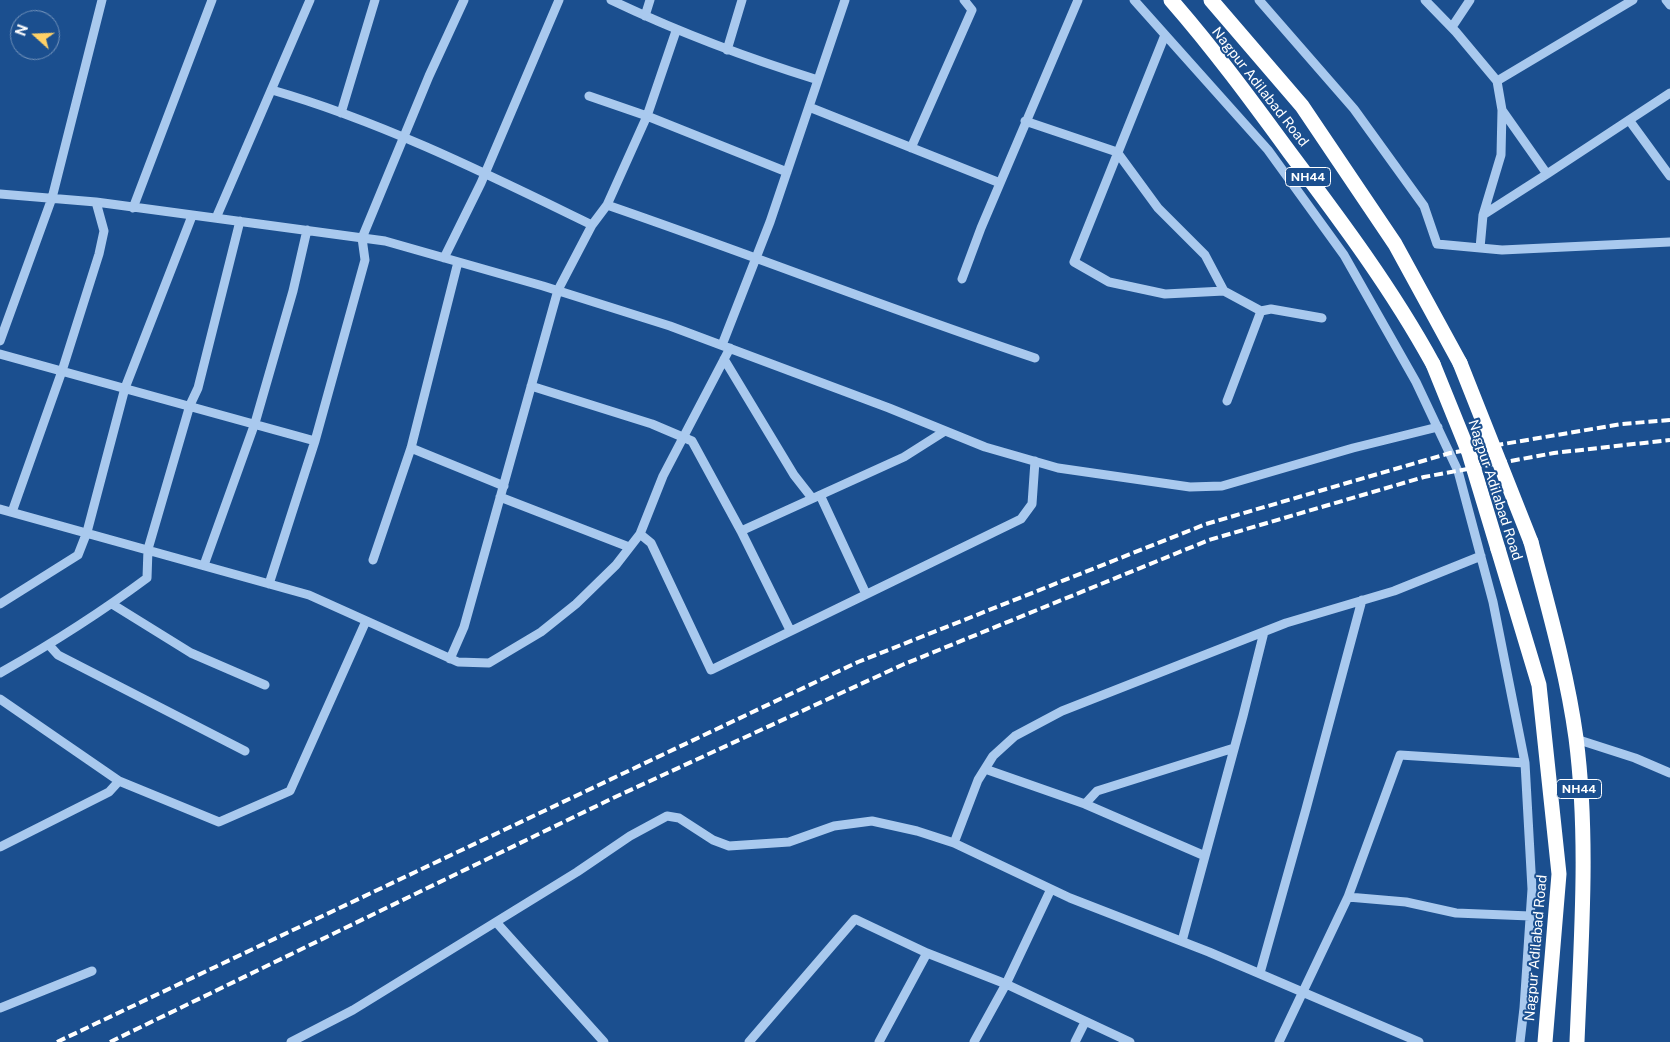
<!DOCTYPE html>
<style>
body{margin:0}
#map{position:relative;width:1670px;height:1042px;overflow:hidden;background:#1b4f8f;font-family:"Public Sans",sans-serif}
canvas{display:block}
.north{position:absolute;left:10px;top:10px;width:50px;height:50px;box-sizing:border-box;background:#1b4f8f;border:1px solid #7695bc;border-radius:50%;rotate:290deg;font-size:14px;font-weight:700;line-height:20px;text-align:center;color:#fff}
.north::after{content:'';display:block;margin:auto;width:18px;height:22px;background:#ffd166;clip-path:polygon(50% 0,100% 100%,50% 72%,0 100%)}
</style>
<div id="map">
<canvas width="1670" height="1042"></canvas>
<div class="north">N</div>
</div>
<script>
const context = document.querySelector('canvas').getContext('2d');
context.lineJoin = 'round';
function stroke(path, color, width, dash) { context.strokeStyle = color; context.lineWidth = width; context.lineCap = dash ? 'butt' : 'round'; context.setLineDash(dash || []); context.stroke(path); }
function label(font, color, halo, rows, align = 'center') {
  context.font = font + ' "Public Sans",sans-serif'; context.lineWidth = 4; context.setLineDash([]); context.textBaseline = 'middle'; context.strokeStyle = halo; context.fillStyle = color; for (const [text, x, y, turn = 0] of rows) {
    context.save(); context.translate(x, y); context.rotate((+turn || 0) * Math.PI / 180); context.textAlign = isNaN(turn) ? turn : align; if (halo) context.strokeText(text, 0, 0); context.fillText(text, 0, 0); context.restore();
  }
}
stroke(new Path2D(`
 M611 0C678 32 747 58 818 80
 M1134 0 1268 150 1344 255 1416 382 1458 471 1493 602 1525 763 1532 889 1524 1008 1520 1042
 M1259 0 1354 109 1424 206 1437 244 1502 250 1670 242
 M1425 0 1456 32 1497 81 1502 110 1501 155 1483 215 1480 248
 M1666 0 1670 5
 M645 16 650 0
 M1452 27 1470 0
 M1165 35 1074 262 1109 282 1165 294 1224 291 1261 311 1271 309 1322 318
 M727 50 742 0
 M1497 81 1633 0
 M272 90C383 122 489 175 592 225
 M589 96 647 116 787 172
 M809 107 1000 183
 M341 113 375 0
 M1629 120 1670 176
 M1025 121 1117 152 1158 208 1205 255 1224 291
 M911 148 972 10 964 0
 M1547 174 1670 93
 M0 194 96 202 385 241 543 286 670 326 889 408 985 447 1058 468 1190 487 1222 486 1353 448 1438 427
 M607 205C750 254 891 310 1035 358
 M133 208 212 0
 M1483 215 1547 174 1502 110
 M216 218 310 0
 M444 258 481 183 559 0
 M962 279 981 228 1078 0
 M0 341 52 198 102 0
 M722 345 770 222 845 0
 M0 354 315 441
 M724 359 794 475 812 498
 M531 386 652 424 692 441 741 531 790 630
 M1227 401 1261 311
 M411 448 504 486
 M820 495 866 594
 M500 497 629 547
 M0 509 309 595 458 662 489 663 541 632 576 604 616 565 640 534 663 476 730 348
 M12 512 62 371 99 254 104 231 96 202
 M741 531 904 457 945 431
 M640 534 651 543 711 670 1021 519 1032 504 1035 461
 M373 560 411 448 458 262
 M204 565 255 423 293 291 307 230
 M269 584 315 441 365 260 362 238 429 76 464 0
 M0 604 78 555 87 532 125 388 192 216
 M112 604 191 653 265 685
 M49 645 58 655 245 751
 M450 659 464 627 558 290 592 225 607 205 647 116 676 31
 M0 673C51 644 100 613 147 578L148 549 190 405 198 388 240 221
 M0 699 119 781 219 822 290 791 366 621
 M1576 739 1635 758 1670 773
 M985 769 1085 804 1205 856
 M1085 804 1097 791 1234 748
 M954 843 978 780 993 756 1015 736 1062 711 1286 623 1394 591 1481 556
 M0 847 109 792 119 781
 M1348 897 1406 902 1456 913 1530 916
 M496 922 604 1042
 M1182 941 1243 716 1264 632
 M1260 973 1306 809 1362 600
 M0 1008 92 971
 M291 1042 353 1010 577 872 630 836 667 816 679 818 713 840 729 846 789 842 834 826 872 821 917 831 954 843 1070 898 1209 952 1419 1042
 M749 1042 855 919 927 953 1006 984 1130 1042
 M879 1042 927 953
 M974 1042 1006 984 1051 889
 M1075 1042 1085 1022
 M1279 1042 1348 897 1400 755 1525 763`), '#a9c9ee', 9);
stroke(new Path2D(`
 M1171 0C1213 48 1252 101 1290 153 1341 221 1392 289 1433 364
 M1211 0 1302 106 1395 244 1460 363
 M1531 542C1548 607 1567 672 1576 738 1589 839 1581 941 1577 1042
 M1498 549 1539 685 1559 874 1545 1042`), '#fff', 15);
stroke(new Path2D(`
 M57 1042 858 662 1206 524 1450 453 1622 424 1670 420
 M110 1042 613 798 902 665 1209 540 1424 477 1554 453 1670 440`), '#fff', 4, [9, 4]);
stroke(new Path2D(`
 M1460 363 1531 542
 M1433 364 1469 453 1498 549`), '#fff', 15);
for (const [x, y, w] of [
 [1308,177,45],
 [1579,789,45]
]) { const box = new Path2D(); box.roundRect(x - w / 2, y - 9.5, w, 19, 4); context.fillStyle = '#1b4f8f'; context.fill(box); stroke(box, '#fff', 1); }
label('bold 12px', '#fff', null, [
 ["NH44",1308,177],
 ["NH44",1579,789]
]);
label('14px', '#fff', '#1b4f8f', [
 ["Nagpur Adilabad Road",1260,87,52],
 ["Nagpur Adilabad Road",1495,490,72],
 ["Nagpur Adilabad Road",1536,948,-85]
]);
</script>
